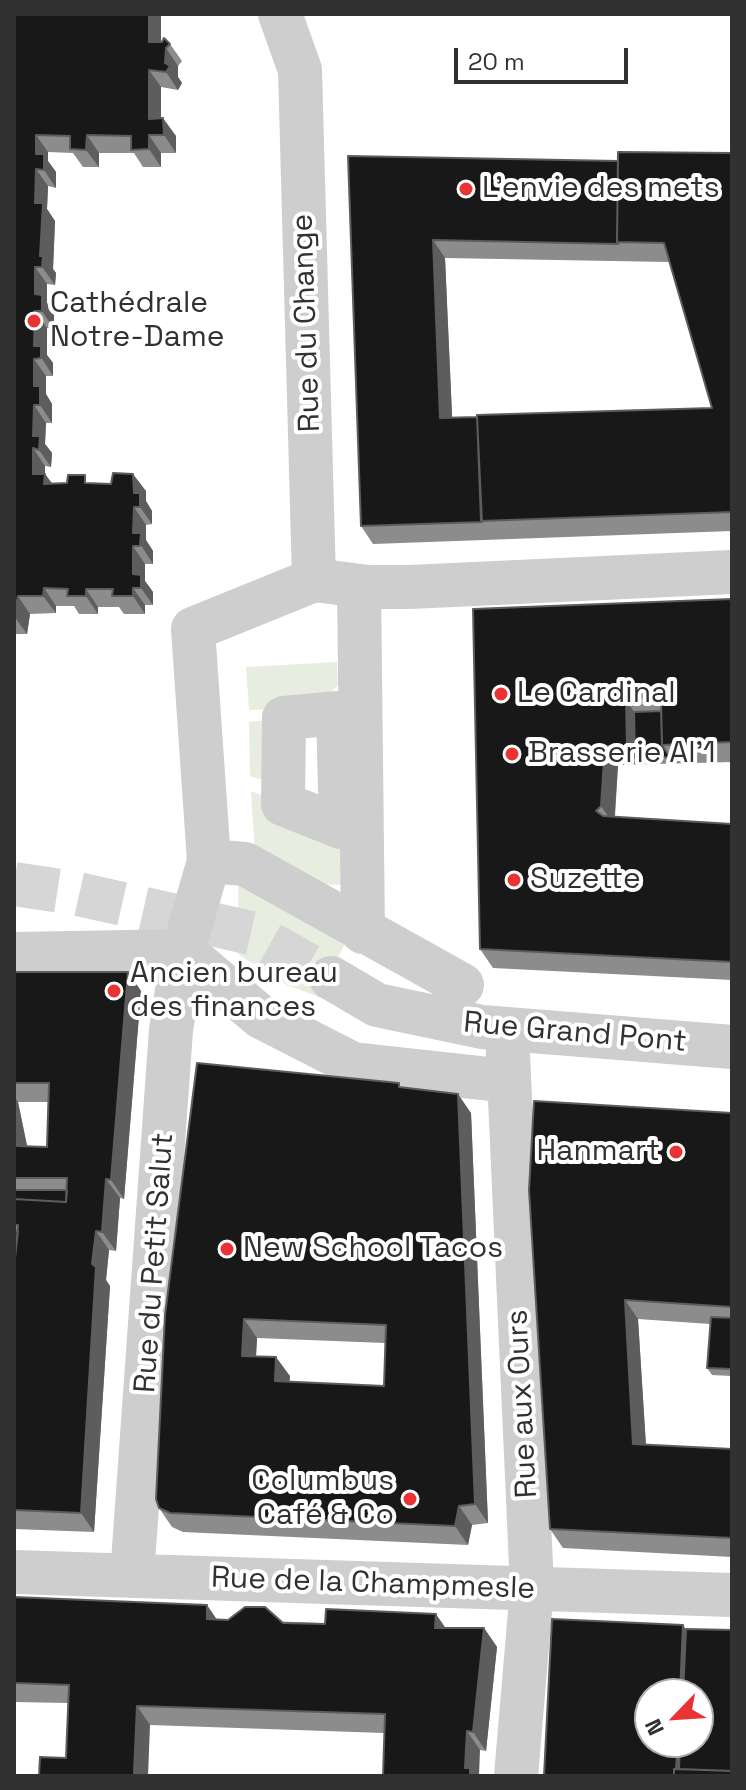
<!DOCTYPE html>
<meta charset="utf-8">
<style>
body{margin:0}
#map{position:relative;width:746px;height:1790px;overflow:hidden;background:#fff;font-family:"Space Grotesk",sans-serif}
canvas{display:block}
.frame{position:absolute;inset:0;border:16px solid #313131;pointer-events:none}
.north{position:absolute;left:634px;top:1678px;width:80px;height:80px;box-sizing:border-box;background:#fff;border:2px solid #adadad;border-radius:50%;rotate:245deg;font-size:22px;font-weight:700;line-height:32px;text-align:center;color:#313131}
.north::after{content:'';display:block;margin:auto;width:28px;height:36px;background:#ea3235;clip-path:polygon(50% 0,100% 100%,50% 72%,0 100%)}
.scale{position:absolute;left:454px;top:48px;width:174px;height:36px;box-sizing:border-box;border:4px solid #313131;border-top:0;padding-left:10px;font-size:24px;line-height:28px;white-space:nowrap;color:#313131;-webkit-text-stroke:6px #fff;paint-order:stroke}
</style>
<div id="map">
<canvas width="746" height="1790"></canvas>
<div class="frame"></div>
<div class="north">N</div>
<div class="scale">20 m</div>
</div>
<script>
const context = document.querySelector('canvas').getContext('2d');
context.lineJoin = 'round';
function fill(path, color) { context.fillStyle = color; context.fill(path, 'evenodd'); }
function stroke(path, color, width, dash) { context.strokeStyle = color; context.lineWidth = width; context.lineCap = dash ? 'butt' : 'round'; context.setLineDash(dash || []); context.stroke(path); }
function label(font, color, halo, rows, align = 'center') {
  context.font = font + ' "Space Grotesk",sans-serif'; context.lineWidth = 8; context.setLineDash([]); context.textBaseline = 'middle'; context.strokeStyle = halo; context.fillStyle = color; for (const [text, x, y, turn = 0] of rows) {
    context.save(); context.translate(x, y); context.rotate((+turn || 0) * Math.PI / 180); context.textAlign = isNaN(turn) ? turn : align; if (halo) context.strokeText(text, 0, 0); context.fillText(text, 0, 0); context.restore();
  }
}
fill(new Path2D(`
 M337 662 338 686 311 708 249 710 246 667Z
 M284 718V787L250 776 249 722Z
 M251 791 341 827 343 885 296 883 255 853Z
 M238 872 346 941 319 997 287 985 239 955Z`), '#e7eee0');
stroke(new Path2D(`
 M14 884 74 893 251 933 331 978`), '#d6d6d6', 44, [44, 22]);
stroke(new Path2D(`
 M280 14 300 70 314 580 369 587H410L732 572
 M359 586 363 932
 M338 713 341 827 283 804 284 718Z
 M209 861 245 864 462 985
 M183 951 261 1017 353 1064 508 1081
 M14 954 183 951
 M331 978 377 1005 482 1027 732 1047
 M507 1032 532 1588 516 1776
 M14 1572 732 1595
 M132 1576 171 1030 183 951 209 861 193 629 314 580`), '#cecece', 44);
fill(new Path2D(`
 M14 14H161V42L170 44 182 61 178 66V77L182 83 178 90 161 87V119L176 136V153H161V167H143L134 153H99V167H83L73 153 48 152V161L56 172V188L48 186 47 209 55 221 53 269 56 273 55 285 47 284V303L54 313V329L47 328V355L53 363V376H46V394L52 404V423H46L45 444 52 453 51 467 45 466V474L52 483 91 484 146 491V501L152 511V524L146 525V540L153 551V564H145V581L153 592V605H145V614H124L119 607H98V614H79L74 606H56V613L30 614 27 634H14Z
 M732 153V531L373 544 361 526 348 156 618 161ZM445 258 669 262 712 408 452 418Z
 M732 599V762L618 765 615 817 732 824V980L493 968 480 949 473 609Z
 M14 972H128L141 991 124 1199 120 1198 116 1251 109 1250 106 1280 110 1286 94 1532 14 1529ZM18 1102H48L47 1147 27 1146Z
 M402 1088 471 1113 488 1523 472 1525 468 1545 183 1532 172 1527 159 1508 165 1315ZM257 1338 385 1343 384 1386 289 1382 290 1376 256 1356Z
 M732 1113V1376L712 1375 707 1368 710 1324 638 1319 646 1445 732 1449V1557L563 1548 550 1529 529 1190Z
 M14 1597 217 1619 446 1628H484L497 1647 486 1751 384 1733 150 1725 66 1758 68 1703 14 1702Z`), '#8c8c8c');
fill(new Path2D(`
 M149 14H161V59L149 42Z
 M166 48 178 66V77L182 83 178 90 166 72Z
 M149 70 161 87V137L149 119Z
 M163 118 176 136V153L164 135Z
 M36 135 48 152V161L56 172V188L44 170 36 154Z
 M87 135 99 153V167L86 150Z
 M149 135 161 153V167L149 149Z
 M36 169 48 186 47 209 55 221 53 269 56 273 55 285 42 267 40 256 35 203Z
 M433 240 445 258 453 436 440 418Z
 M35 267 47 284V303L54 313V329L42 311 35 294Z
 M35 311 47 328V355L53 363V376L34 346Z
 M34 359 46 376V394L52 404V423L40 405 34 386Z
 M34 405 46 423 45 444 52 453 51 467 39 450 33 436Z
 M33 448 45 466V474L57 491 56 501 33 474Z
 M133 474 146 491V501L152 511V524L140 507 134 493Z
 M134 507 146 525V540L153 551V564L133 533Z
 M133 546 145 564V581L153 592V605L141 588 133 574Z
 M44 588 56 606V613L43 596Z
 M133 588 145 605V614L133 596Z
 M86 589 98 607V614L86 596Z
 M18 596 30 614 27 634 14 616Z
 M626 700 639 719 635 758 627 746Z
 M605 746 618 765 614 825 601 806Z
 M128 972 141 991 124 1199 111 1180Z
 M458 1094 471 1113 488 1523 475 1504Z
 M14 1096 18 1102 31 1165 17 1146 14 1129Z
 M106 1179 120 1198 116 1251 102 1232Z
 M96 1231 109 1250 106 1280 110 1286 94 1532 81 1513 92 1264Z
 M625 1300 638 1319 647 1463 633 1444Z
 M244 1319 257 1338 255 1375 242 1356Z
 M276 1357 290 1376 288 1400 275 1381Z
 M459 1506 472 1525 468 1545 455 1526Z
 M207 1605 220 1624 207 1619Z
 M436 1614 449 1633 435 1628Z
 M683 1625 694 1641 692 1694H680Z
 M484 1628 497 1647 486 1751 473 1732Z
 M137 1706 150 1725 148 1776H136L134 1773Z
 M467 1731 480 1750 479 1776H470L465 1768Z
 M678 1742H689L676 1776Z`), '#5d5d5d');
const building = new Path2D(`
 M14 14H149V42H162L164 38 170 44 166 48 165 63 170 66 166 72 149 70V119L163 118 164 135H149V149L131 150V136L87 135 86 150 70 149V136L36 135V154H44V170L36 169 35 203H43L40 256H43L42 267H35V294L42 295V311H35L34 346H41V358L34 359V386H40V405H34L33 436H40L39 450 33 448V474H45L44 484 67 483 68 475H85V483L111 484 113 473 133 474 134 493H140V507H134L133 533H141L140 546H133V574L141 575V588H133V596H112L113 589H86V596H67L68 589 44 588 43 596H18L14 616Z
 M618 152 732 153V512L481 521 477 415 712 408 664 243 617 242Z
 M348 156 618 161 617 242 618 244 433 240 440 418 477 417 482 522 361 526Z
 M732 599V742L662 745 661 698 626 700 627 746H605L601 806 596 811 603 816 732 824V962L480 949 473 609Z
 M661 711 662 745 670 757 635 758 634 712Z
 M14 972H128L111 1180 106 1179 102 1232 96 1231 92 1264 96 1267 81 1513 14 1510V1258H15L18 1225H14V1199L66 1202 67 1178H14V1129L17 1146 47 1147 49 1083H14Z
 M197 1063 399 1083V1087L458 1094 475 1504 459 1506 455 1526 170 1513 159 1508 156 1499 165 1315ZM244 1319 386 1325 384 1386 275 1381 276 1357 242 1356Z
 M534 1101 732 1113V1307L625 1300 633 1444 732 1449V1538L550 1529 529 1190Z
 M14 1190H67L66 1202 14 1199Z
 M14 1231H18L15 1258H14Z
 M711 1317 732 1318V1369L707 1368Z
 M14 1597 207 1605V1619L228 1620 245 1607H265L283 1623 325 1624 326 1609 436 1614 435 1628H484L473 1732 467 1731 465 1768H470V1776H383L385 1714 137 1706 134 1773H146V1776H39L40 1757 66 1758 69 1685 14 1683Z
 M552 1619 683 1625 680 1694H650V1742H678L676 1769H674V1776H544Z
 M686 1629 732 1630V1771L679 1769 680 1742H698V1694H683Z
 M674 1769 732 1771V1776H674Z`);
fill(building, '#181818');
stroke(building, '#5d5d5d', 2);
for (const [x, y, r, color] of [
 [466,189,8,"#ea3235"],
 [34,321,8,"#ea3235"],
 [501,694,8,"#ea3235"],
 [512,754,8,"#ea3235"],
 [514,880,8,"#ea3235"],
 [114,991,8,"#ea3235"],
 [676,1152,8,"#ea3235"],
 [227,1249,8,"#ea3235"],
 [410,1499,8,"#ea3235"]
]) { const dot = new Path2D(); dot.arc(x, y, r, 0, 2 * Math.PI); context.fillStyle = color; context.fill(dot); stroke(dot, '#fff', 3); }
label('30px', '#313131', '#fff', [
 ["L'envie des mets",482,189],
 ["Cathédrale",50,304],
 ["Notre-Dame",50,338],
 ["Le Cardinal",517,694],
 ["Brasserie Al'1",528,754],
 ["Suzette",530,880],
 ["Ancien bureau",130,974],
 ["des finances",130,1008],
 ["Hanmart",660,1152,"right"],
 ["New School Tacos",243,1249],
 ["Columbus",394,1482,"right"],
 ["Café & Co",394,1516,"right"]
], 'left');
label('30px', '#313131', '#fff', [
 ["Rue du Change",307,323,-92],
 ["Rue Grand Pont",575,1033,5],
 ["Rue du Petit Salut",155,1263,-86],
 ["Rue aux Ours",523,1404,-93],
 ["Rue de la Champmesle",373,1584,2]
]);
</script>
